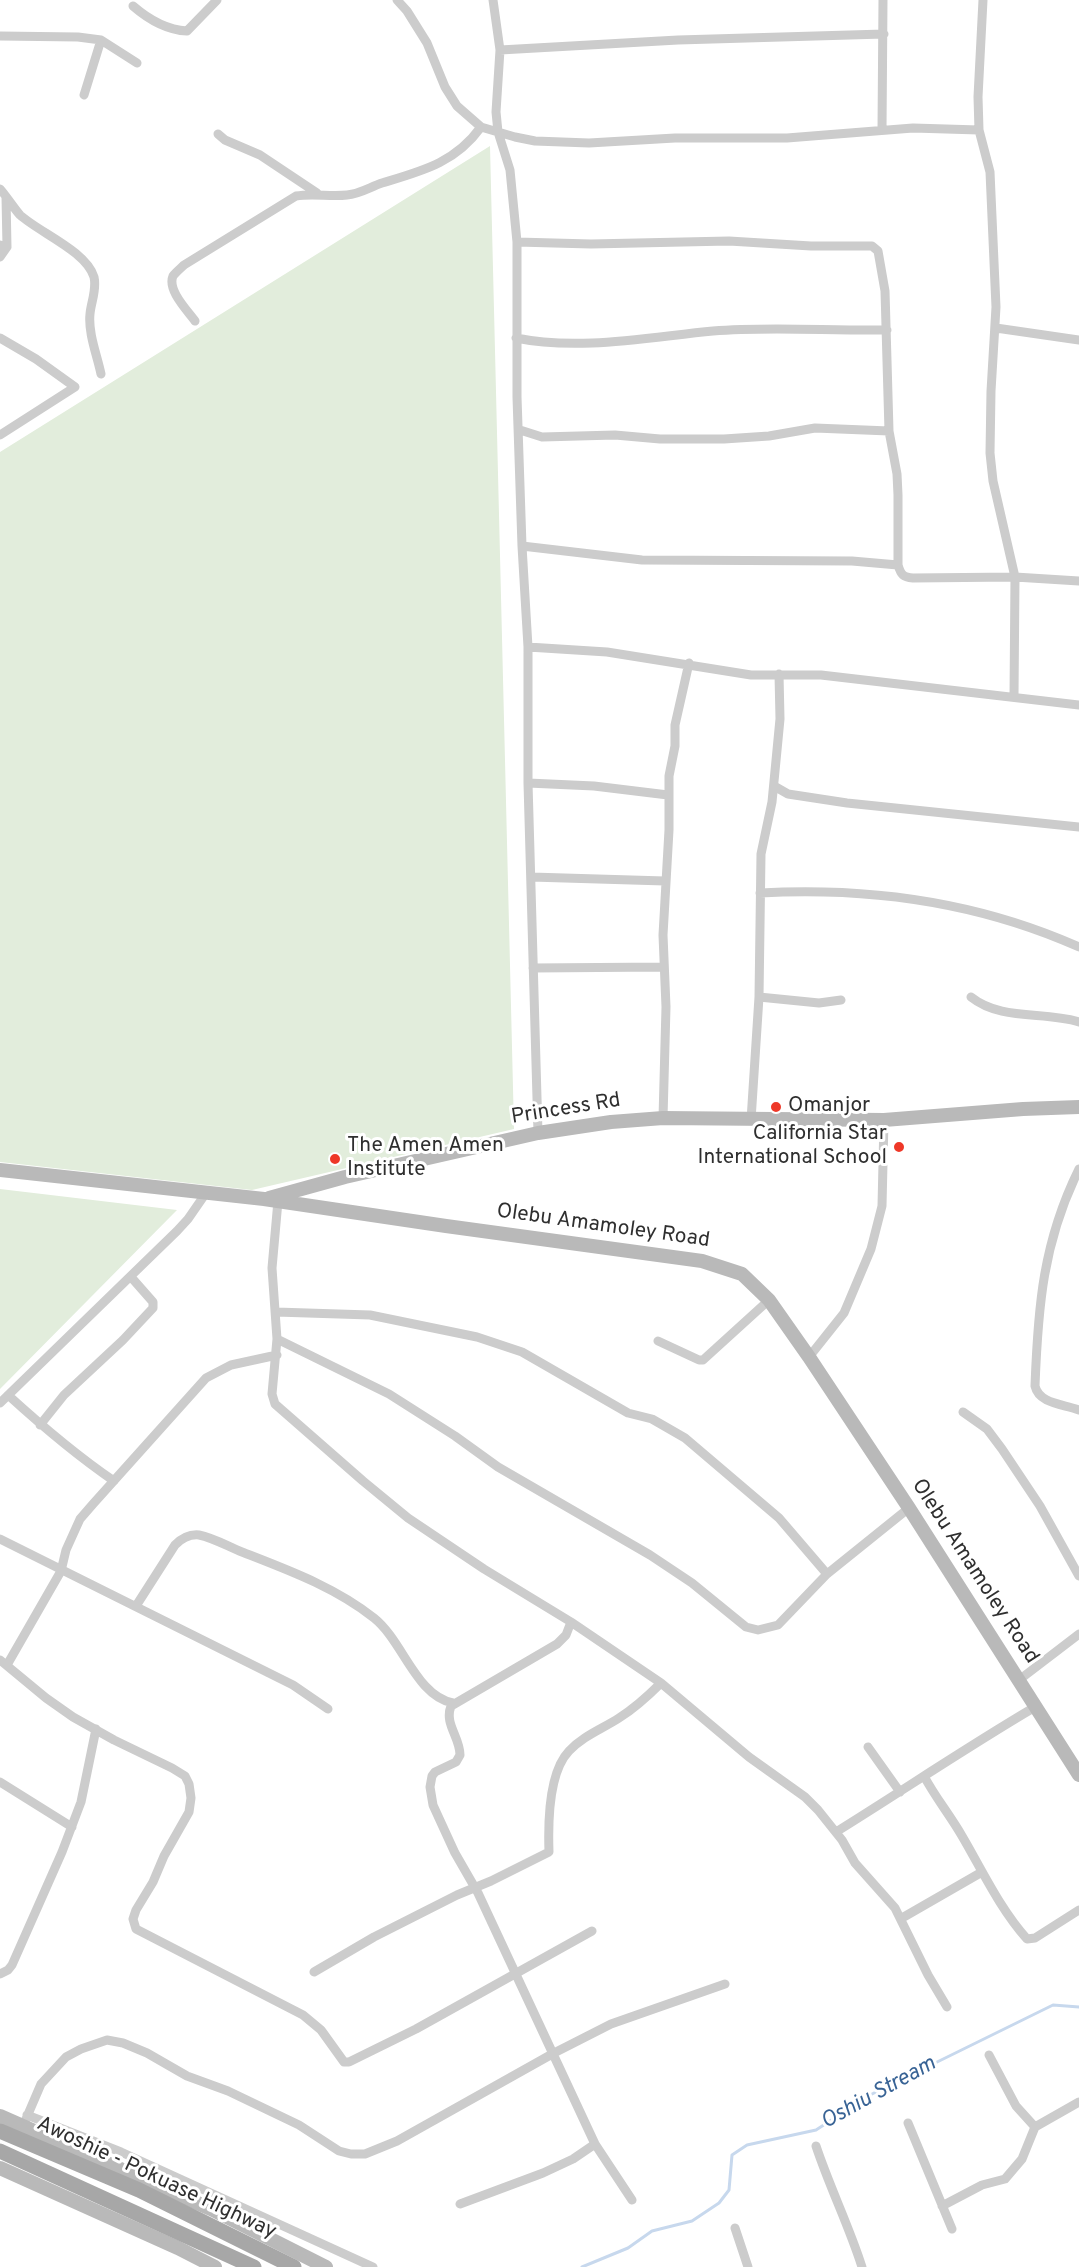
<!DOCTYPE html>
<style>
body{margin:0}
canvas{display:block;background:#fff}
</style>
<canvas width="1079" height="2267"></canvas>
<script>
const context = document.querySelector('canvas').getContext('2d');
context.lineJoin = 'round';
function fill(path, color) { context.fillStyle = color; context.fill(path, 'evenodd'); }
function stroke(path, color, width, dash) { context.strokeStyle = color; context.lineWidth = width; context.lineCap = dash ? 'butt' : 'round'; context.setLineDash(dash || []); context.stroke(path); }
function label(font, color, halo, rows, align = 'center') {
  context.font = font + ' Overpass,sans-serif'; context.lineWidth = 6; context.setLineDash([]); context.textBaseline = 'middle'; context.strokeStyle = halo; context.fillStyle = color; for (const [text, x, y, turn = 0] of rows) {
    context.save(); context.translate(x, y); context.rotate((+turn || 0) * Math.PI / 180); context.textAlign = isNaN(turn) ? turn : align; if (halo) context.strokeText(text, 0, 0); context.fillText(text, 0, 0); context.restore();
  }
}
fill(new Path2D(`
 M490 146 514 1129 252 1190 0 1162V452Z
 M0 1189 177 1210 0 1389Z`), '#e2eddc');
stroke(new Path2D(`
 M582 2267 628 2248 652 2231 692 2221 719 2203 729 2190 732 2155 747 2145 816 2130 870 2095 1053 2005 1079 2007`), '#c7d8ed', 3);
stroke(new Path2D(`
 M397 0 407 11 427 43 445 87 457 106 481 127 515 137 535 141 589 143 675 138H787L913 128 979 130
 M493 0 500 50 496 112 498 132 510 170 517 242V397L522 546 528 647V783L538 1133
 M983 0 978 97 979 130 990 172 996 307 991 391 990 453 993 481 1015 577 1014 696
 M133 6C148 19 167 30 187 31L217 0
 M0 36 78 37 101 40 137 63
 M500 50 678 40 884 34
 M84 95 101 40
 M882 130 883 0
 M218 134 225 140 260 155 317 193
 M0 189C7 197 13 207 20 215 40 233 86 251 94 277 97 290 91 302 90 314 88 333 97 355 101 374
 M6 197 7 247
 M517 242 591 244 729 241 811 246H872L878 251 885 291 889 431 897 474 898 495V565C901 575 903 577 913 578L1015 577 1079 581
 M0 245 7 247 0 257
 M195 321C187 310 167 290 173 276 175 273 181 268 184 265L296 196C313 193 330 197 347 195 360 194 370 187 382 183 422 171 455 163 481 127
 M996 328 1079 340
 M0 338 36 359 75 387 0 435
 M516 338C579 351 649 337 713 331 770 326 829 331 887 330
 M520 430 542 437 615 435 660 439H724L769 436 815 428 889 431
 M522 546 642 560 852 561 898 565
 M528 647 607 652 751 675H821L1079 705
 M528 783 594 786 668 795
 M774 786 788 794 847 803 1079 827
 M531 877 665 881
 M760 893C871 887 978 902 1079 947
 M533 968 664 967
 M759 997 819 1003 841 1000
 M971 997C1001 1021 1044 1011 1079 1022
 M663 1118 666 1007 663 935 669 830V776L675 746V725L689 663
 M751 1120 759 997 761 854 772 802 780 719 779 674
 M1079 1169C1043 1242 1038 1306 1035 1386 1039 1404 1064 1404 1079 1410
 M278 1201 272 1268 277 1339 272 1394 275 1404 363 1481 408 1518 484 1569 571 1622 661 1683 749 1757 805 1797 818 1810 842 1840 855 1863 895 1908 928 1975 947 2007
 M276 1312 370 1315 477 1337 522 1352 628 1413 652 1419 685 1438 779 1518 827 1574
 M277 1339 389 1394 455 1436 498 1467 650 1555 692 1583 746 1627 758 1630 778 1625 827 1574 909 1508
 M658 1341 699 1360H703L769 1300
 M809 1357 844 1313 871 1249 882 1206 884 1120
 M8 1395C42 1426 76 1455 114 1481
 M0 1403 177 1231 188 1219 206 1193
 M963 1412 987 1429 1002 1449 1040 1506 1079 1576
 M40 1425 64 1395 123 1340 153 1308V1302L131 1277
 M0 1539 293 1685 328 1709
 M136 1606 175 1545C182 1538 189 1534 199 1535 214 1538 229 1547 242 1552 288 1570 335 1587 374 1618 403 1641 416 1696 453 1703
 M571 1622 566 1635 557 1644 451 1706C444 1724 460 1737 460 1755L456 1762 435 1772 432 1776 430 1787 433 1805 455 1853 478 1893 595 2144 632 2200
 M0 1660 46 1698 73 1717 114 1740 172 1768 185 1776 189 1784 191 1798 189 1812 164 1856 153 1882 136 1910 133 1919 136 1929 303 2015 321 2030 344 2062H349L416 2029 592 1931
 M7 1665 61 1571 66 1550 80 1519 93 1504 206 1378 231 1365 277 1355
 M1019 1680 1079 1634
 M868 1747 900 1792
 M924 1776C935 1797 950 1815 962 1836 982 1870 1000 1909 1027 1939L1035 1938 1079 1910
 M0 1782 72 1827
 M836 1832C902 1791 967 1747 1035 1707
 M902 1918 982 1872
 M314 1972 374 1937 457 1895 491 1881 549 1852C548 1823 548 1773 569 1751 583 1736 602 1729 619 1718 635 1708 648 1696 661 1683
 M0 1974 8 1970 12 1965 62 1852 81 1802 96 1729
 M989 2055 1016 2106 1035 2127
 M27 2115 121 2152 373 2267
 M908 2123 952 2229
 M23 2126 41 2084 66 2057 81 2049 107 2040 123 2043 147 2053 187 2076 228 2091 299 2125 339 2151 351 2154H365L397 2141 554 2053 611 2024 725 1984
 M816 2146C830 2188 849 2226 862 2267
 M460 2204 543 2173 573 2159 595 2144
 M942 2206 982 2185 1005 2179 1022 2159 1035 2127 1079 2102
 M735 2228 748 2267`), '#ccc', 9);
stroke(new Path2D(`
 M0 1170 264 1199 446 1226 702 1261 742 1274 769 1300 809 1357 909 1508 1079 1775
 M269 1198 345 1177 538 1133 611 1122 663 1118 884 1120 1023 1109 1079 1107
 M0 2116 211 2209 326 2267
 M0 2168 178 2248 215 2267`), '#b9b9b9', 14);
stroke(new Path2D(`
 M0 2131 139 2190 294 2267
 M0 2151 254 2267`), '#a7a7a7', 15);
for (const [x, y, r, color] of [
 [776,1107,6,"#ee3828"],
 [899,1147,6,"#ee3828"],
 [335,1159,6,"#ee3828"]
]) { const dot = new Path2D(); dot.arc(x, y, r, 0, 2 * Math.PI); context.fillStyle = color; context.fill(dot); stroke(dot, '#fff', 2); }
label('21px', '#2f2f2f', '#fff', [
 ["Omanjor",788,1107],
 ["California Star",887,1135,"right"],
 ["International School",887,1159,"right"],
 ["The Amen Amen",347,1147],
 ["Institute",347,1171]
], 'left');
label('21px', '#2f2f2f', '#fff', [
 ["Princess Rd",566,1110,-9],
 ["Olebu Amamoley Road",603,1227,8],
 ["Olebu Amamoley Road",974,1572,57],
 ["Awoshie - Pokuase Highway",156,2179,25]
]);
label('italic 22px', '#386395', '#fff', [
 ["Oshiu Stream",879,2094,-29]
]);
</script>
